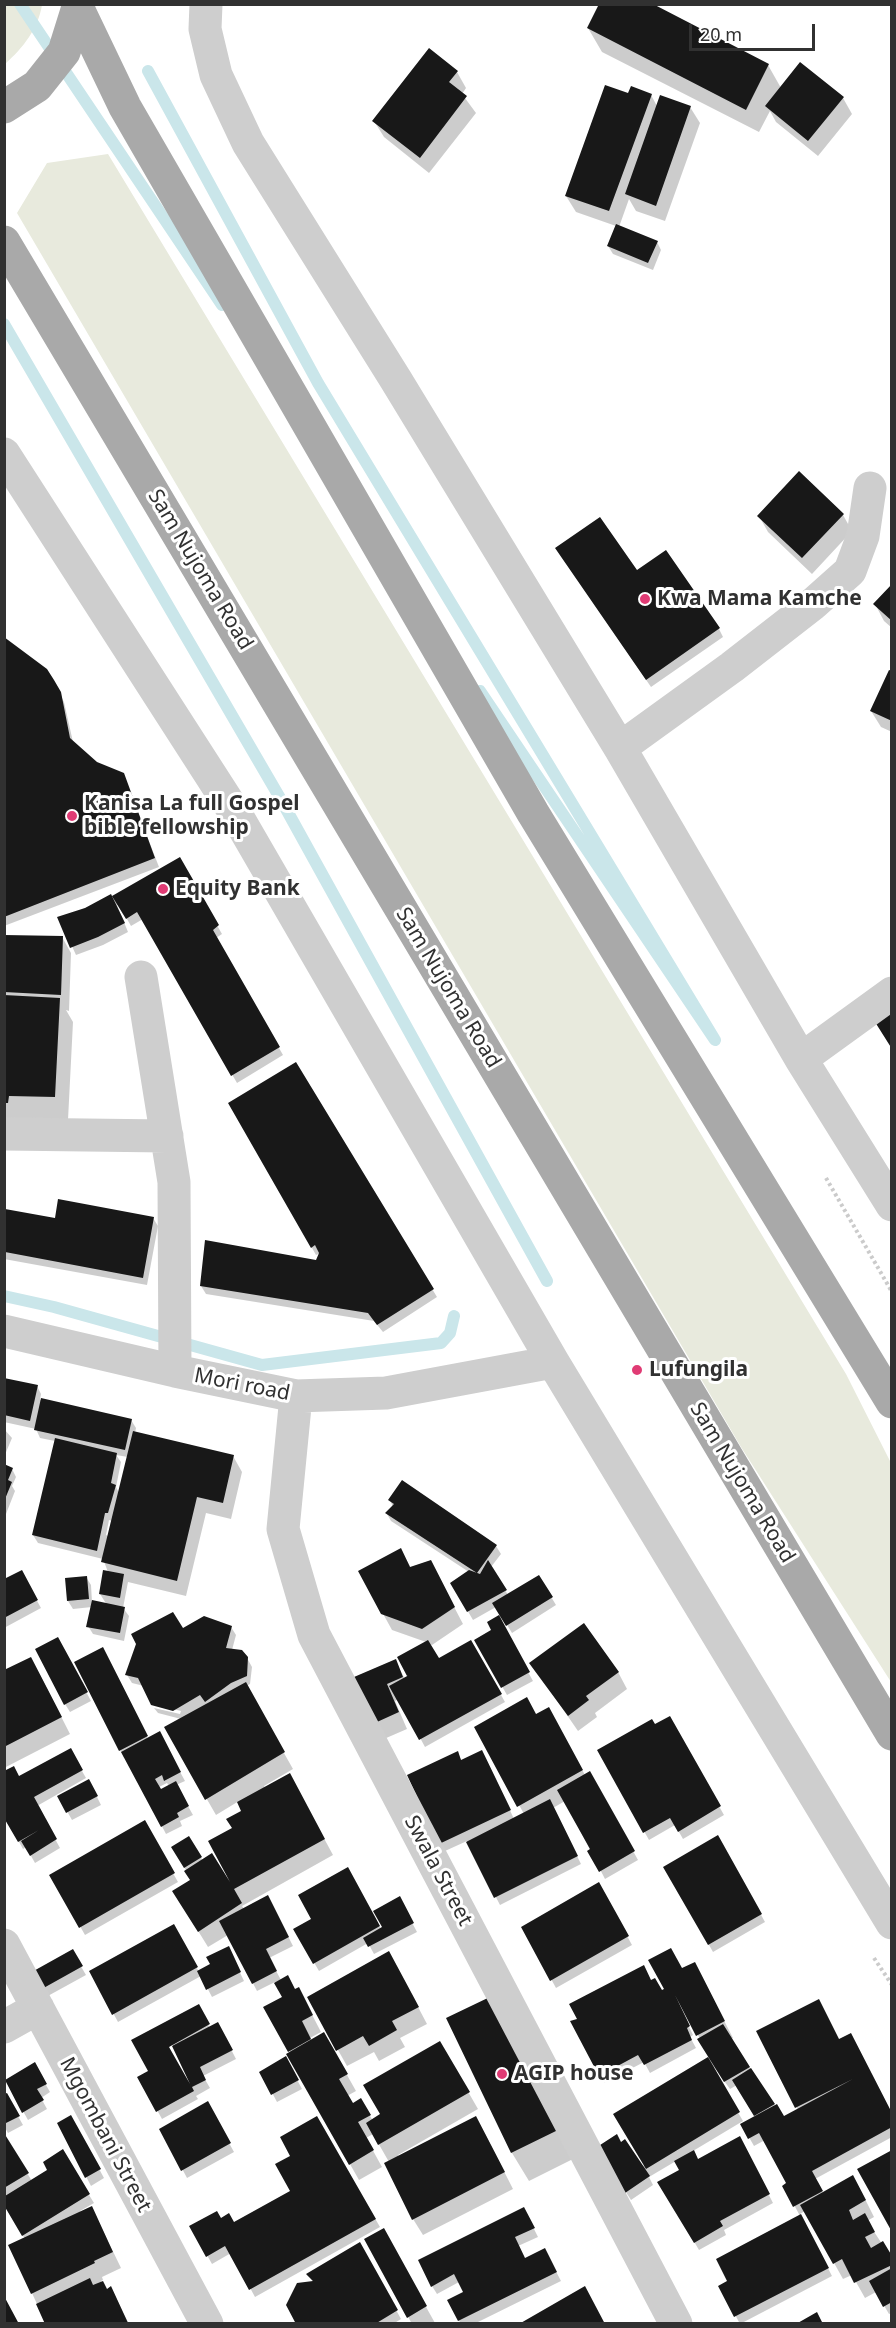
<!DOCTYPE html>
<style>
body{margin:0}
#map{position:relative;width:896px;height:2328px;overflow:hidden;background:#fff;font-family:"Noto Sans",sans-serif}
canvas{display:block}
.frame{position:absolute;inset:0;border:6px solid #313131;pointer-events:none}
.scale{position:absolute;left:689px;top:24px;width:126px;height:27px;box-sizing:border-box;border:3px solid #313131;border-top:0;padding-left:8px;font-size:18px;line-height:21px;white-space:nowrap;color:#313131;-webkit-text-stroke:4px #fff;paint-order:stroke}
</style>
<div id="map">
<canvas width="896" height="2328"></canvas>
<div class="frame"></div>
<div class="scale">20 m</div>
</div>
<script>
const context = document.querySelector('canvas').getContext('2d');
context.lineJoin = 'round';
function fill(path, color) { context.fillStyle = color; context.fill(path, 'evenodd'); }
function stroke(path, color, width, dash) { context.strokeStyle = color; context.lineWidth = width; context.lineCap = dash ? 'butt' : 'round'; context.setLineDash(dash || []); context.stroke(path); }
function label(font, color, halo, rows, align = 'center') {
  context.font = font + ' "Noto Sans",sans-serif'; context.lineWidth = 6; context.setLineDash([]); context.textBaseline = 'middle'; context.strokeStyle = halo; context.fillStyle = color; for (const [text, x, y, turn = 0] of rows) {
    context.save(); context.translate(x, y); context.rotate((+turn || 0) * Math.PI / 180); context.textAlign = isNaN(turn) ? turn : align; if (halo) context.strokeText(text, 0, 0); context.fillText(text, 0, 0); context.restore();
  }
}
fill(new Path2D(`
 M5 4 42 5C38 29 23 48 5 64Z
 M108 154 846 1374 891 1463V1682L741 1447 17 213 47 163Z`), '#e8eadd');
fill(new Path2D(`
 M588 28 768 65 781 88 843 98 852 114 818 156 776 122 770 111 759 132 602 52Z
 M457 72 466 88 462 94 476 113 429 173 384 137 374 121Z
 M629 95H651L657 106 690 107 700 123 665 221 636 211 629 199 619 227 657 242 661 250 653 270 613 254 608 246 616 226 576 212 566 196Z
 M843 515 852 531 812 574 768 532 759 516Z
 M562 557 636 572 719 629 723 637 651 687Z
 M892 586V628L884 621 875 604Z
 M4 639 46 670 64 702 73 742 96 763 123 774 159 867 4 926Z
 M892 673V732L881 727 871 711Z
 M179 859 222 934 216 938 283 1055 237 1083 143 919 131 926 119 905H117L128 932 103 945 76 955 59 918 112 898Z
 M4 937H62L71 953 69 1011 66 1010 73 1022 68 1120 4 1125Z
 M296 1064 437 1297 383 1332 374 1321 206 1294 201 1286 317 1262 321 1253 316 1255 230 1103Z
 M4 1211 56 1220 153 1218 158 1226 147 1285 4 1259Z
 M4 1379 37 1386 41 1394 40 1400 131 1420 136 1428 135 1433 233 1456 242 1472 231 1519 206 1513 186 1596 128 1582 123 1608 129 1616 124 1641 93 1634 88 1626 92 1607 73 1609 68 1601 86 1577 91 1585 92 1602 107 1605 100 1594 108 1572 103 1559 38 1543 33 1535 55 1441 40 1438 36 1429 4 1422ZM116 1455 128 1457 119 1493 116 1487 121 1462ZM109 1520 112 1521 108 1536 106 1535Z
 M4 1429 12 1438 4 1457Z
 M4 1466 12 1469 16 1477 12 1486 15 1491 6 1514Z
 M390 1500 496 1546 501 1554 491 1567 508 1595 539 1577 556 1605 512 1633 496 1607 473 1620 452 1584 469 1572 391 1521 387 1514 393 1507Z
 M401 1550 411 1568 439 1578 463 1624 432 1645 429 1644 438 1660 471 1642 505 1702 425 1747 399 1699 395 1701 407 1729 377 1742 367 1726 395 1661 405 1679 410 1677 399 1658 426 1642 392 1630 360 1572Z
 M21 1572 41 1608 4 1628V1581Z
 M498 1618 533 1681 507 1695 476 1641 493 1631Z
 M231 1627 236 1635 232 1650 247 1658 252 1667 250 1684 246 1686 293 1769 264 1786 266 1789 299 1792 333 1855 242 1906 244 1909 272 1905 293 1946 269 1958 281 1980 295 1990 307 2005 321 2032 310 2038 312 2041 324 2034 356 2091 347 2096 352 2105 361 2100 373 2121 382 2115 440 2043 478 2109 398 2155 399 2157 485 2134 513 2189 423 2235 413 2219 389 2162 373 2134 366 2138 382 2167 359 2180 288 2055 291 2054 265 2007 284 1998 275 1982 257 1991 228 1935 208 1947 184 1908 192 1881 173 1847 189 1838 203 1861 229 1882 231 1881 234 1829 243 1811 239 1801 216 1815 166 1728 181 1719 158 1713 154 1708 180 1714 181 1711 152 1704 144 1686 132 1683 127 1675 182 1630Z
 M58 1639 91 1701 70 1712 65 1704Z
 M107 1657 148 1739 159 1733 185 1781 176 1785 193 1815 180 1821 182 1826 166 1834 126 1757 124 1758 120 1750ZM167 1783 169 1786 161 1791 159 1787Z
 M531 1663 618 1672 627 1689 595 1713 597 1717 578 1731Z
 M4 1672 40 1675 70 1734 4 1768Z
 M548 1709 585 1775 590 1773 638 1860 605 1879 565 1801 553 1808 581 1864 500 1905 467 1841 445 1851 441 1843 457 1753 462 1761 486 1759 514 1819 524 1814 476 1727 536 1715Z
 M669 1718 724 1815 683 1839 675 1825 649 1840 599 1751Z
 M70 1750 86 1778 37 1806 60 1848 35 1863 26 1847 23 1849 4 1815 19 1777Z
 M89 1781 101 1805 72 1820 59 1797Z
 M144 1822 178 1882 85 1935 51 1875Z
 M718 1837 765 1922 713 1952 665 1867Z
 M347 1869 381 1929 384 1927 399 1898 417 1932 374 1954 368 1943 319 1971 295 1930 313 1919Z
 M599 1885 632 1945 556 1988 523 1928Z
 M174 1926 199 1972 231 1954 244 1981 212 1997 201 1976 118 2022 91 1972Z
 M72 1951 86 1975 46 1997 32 1974Z
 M398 1969 427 2024 400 2038 405 2047 379 2061 374 2052 347 2066 338 2050Z
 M682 1970 703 1980 733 2038 731 2039 783 2118 798 2110 758 2031 839 2040 892 2114V2137L815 2179 823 2194 862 2193 874 2217 867 2221 892 2259V2313L889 2314 876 2292 865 2298 852 2275 843 2279 805 2211 800 2214 832 2276 740 2324 720 2286 729 2282 800 2216 784 2186 788 2184 765 2140 754 2146 742 2125 756 2118 737 2085 730 2089 714 2067 712 2068 743 2121 693 2151 698 2161 744 2146 773 2203 724 2230 726 2235 699 2250 659 2182 681 2170 676 2161 649 2177 653 2185 631 2200 603 2156 621 2144 643 2166 645 2164 615 2114 710 2058 680 2001 677 2002 693 2035 690 2037 696 2048 650 2073 644 2062 604 2083 600 2075 651 1982 661 1992Z
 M198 2006 210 2028 218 2024 236 2059 203 2076 210 2088 196 2096 198 2099 162 2119 139 2078 150 2072 133 2041ZM172 2043 190 2080 187 2082 167 2046Z
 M448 2018 510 2025 573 2159 529 2181 512 2153Z
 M286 2059 302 2089 277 2102 261 2072Z
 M34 2064 50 2092 41 2098 47 2109 28 2120 6 2081Z
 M6 2095 23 2125 8 2133 4 2126V2096Z
 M207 2103 234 2152 187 2178 161 2129Z
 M71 2117 104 2178 91 2186 59 2124Z
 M317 2118 380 2227 255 2297 231 2253 212 2264 191 2227 221 2220 234 2224 292 2192V2156Z
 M4 2136 32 2181 49 2170 62 2151 94 2203 80 2211 81 2213 92 2208 121 2268 102 2277 103 2280 101 2281 107 2291 111 2288 129 2324H46L32 2293 25 2239 4 2205Z
 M528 2217 538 2237 518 2246 525 2259 549 2258 561 2281 474 2324H461L449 2301 465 2293 459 2282 437 2294 432 2286Z
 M383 2230 435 2323V2324H412L366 2240Z
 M360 2244 401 2319 393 2324H298L313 2282 308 2274Z`), '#0003');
stroke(new Path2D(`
 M20 4 222 305
 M148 71 318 383 715 1040 480 691
 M4 324 280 798 547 1281
 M4 1296 54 1307 262 1365 441 1343 450 1333 454 1316`), '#cae6ea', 12);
fill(new Path2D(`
 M599 4H653L769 64 746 110 587 28Z
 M429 48 458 71 449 82 467 96 420 158 372 121Z
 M800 62 844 97 808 141 765 106Z
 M605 85 628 93 631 86 652 94 609 211 565 196Z
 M660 95 691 106 656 206 625 194Z
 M616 224 658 241 648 263 607 246Z
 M799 471 844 514 802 558 757 516Z
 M600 517 637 570 666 550 720 628 646 680 555 548Z
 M892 584V621L873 604Z
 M4 637 47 669 54 680 61 692 70 738 97 762 124 773 155 858 4 917Z
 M889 670 892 671V721L870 711Z
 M180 857 219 925 213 930 280 1047 231 1076 137 912 126 919 112 896Z
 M111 894 125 923 98 937 70 948 57 917 85 908Z
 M4 935 63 936 61 995 4 992Z
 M4 995 60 998 55 1097 9 1096 8 1103H4Z
 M892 1012V1049L875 1022Z
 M296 1062 434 1289 377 1325 368 1313 200 1286 205 1240 316 1260 319 1253 315 1245 311 1248 228 1103Z
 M58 1199 154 1217 143 1278 5 1252V1209L55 1218Z
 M4 1378 38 1385 30 1421 4 1415Z
 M41 1398 132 1419 125 1450 34 1430Z
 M133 1431 234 1455 223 1503 197 1497 177 1581 101 1562Z
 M55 1438 117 1453 111 1483 116 1485 108 1513H105L97 1551 32 1535Z
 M4 1464 13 1468 8 1480 12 1482 5 1499Z
 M402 1480 497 1545 477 1573 385 1513 394 1504 388 1500Z
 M401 1548 410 1567 431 1560 455 1607 422 1629 381 1614 358 1571Z
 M488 1560 507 1590 467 1612 450 1583 469 1570 480 1574Z
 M22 1570 38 1600 4 1618V1579Z
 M103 1570 124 1574 120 1598 99 1594Z
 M539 1575 553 1597 506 1626 492 1603Z
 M87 1576 89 1599 67 1601 65 1578Z
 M92 1600 125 1607 120 1633 86 1627Z
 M173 1612 183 1628 204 1616 232 1626 226 1648 242 1650 248 1657 247 1676 231 1683 205 1702 200 1695 173 1711 151 1705 138 1678 125 1675 136 1644 131 1634Z
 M499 1615 530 1672 501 1688 474 1640 491 1630 487 1622Z
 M584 1623 619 1672 586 1696 589 1700 568 1716 529 1663Z
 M58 1637 88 1692 64 1705 35 1649Z
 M428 1640 439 1658 471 1640 502 1694 419 1740 389 1686 409 1675 407 1676 397 1657Z
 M103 1647 148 1736 119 1751 74 1662Z
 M31 1657 62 1717 4 1747V1670Z
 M396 1659 403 1677 387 1684 399 1712 366 1727 347 1680Z
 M246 1682 285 1752 205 1800 164 1727Z
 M527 1697 536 1714 549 1707 583 1770 517 1807 474 1727Z
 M670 1716 721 1806 678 1832 670 1818 643 1833 597 1750 652 1719 655 1724Z
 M160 1731 181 1772 164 1781 162 1775 155 1779 161 1789 176 1781 189 1806 177 1813 179 1817 161 1827 121 1752Z
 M71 1748 83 1770 34 1797 57 1839 30 1856 21 1841 39 1830 18 1842 4 1818V1771L14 1766 19 1776Z
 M482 1750 511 1810 439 1844 407 1775 458 1751 461 1760Z
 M590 1771 635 1851 599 1872 587 1851 590 1849 557 1790Z
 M290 1773 325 1839 234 1889 242 1903 198 1932 172 1891 190 1880 184 1871 212 1853 230 1882 208 1841 232 1828 226 1819 241 1811 237 1802Z
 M89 1779 98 1796 66 1813 57 1796Z
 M550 1799 578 1856 494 1898 466 1842Z
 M145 1820 175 1873 79 1928 49 1875Z
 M718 1835 762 1914 708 1945 663 1867Z
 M189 1836 202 1857 184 1868 171 1847Z
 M348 1867 380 1926 313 1964 293 1929 311 1919 298 1895Z
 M599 1882 629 1936 550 1981 521 1927Z
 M268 1895 289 1937 266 1949 277 1971 252 1984 219 1921Z
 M400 1896 414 1923 368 1947 363 1938 382 1927 373 1911Z
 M174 1924 198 1967 112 2015 89 1971Z
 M229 1946 241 1972 206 1990 197 1971 210 1964 206 1957Z
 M671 1948 682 1968 695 1962 725 2021 696 2036 675 1995 690 2026 687 2028 692 2040 644 2065 638 2055 599 2076 570 2021 577 2019 569 2004 644 1965 651 1980 655 1978 662 1990 664 1989 648 1960Z
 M73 1949 83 1966 40 1990 30 1973Z
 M389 1951 419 2007 392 2021 397 2030 369 2046 363 2036 336 2051 307 1997Z
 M288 1975 295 1989 299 1987 313 2015 302 2021 311 2039 288 2052 263 2007 282 1997 274 1983Z
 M494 1995 558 2130 511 2153 446 2018Z
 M819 1999 839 2039 851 2033 892 2113V2127L812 2171 823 2191 793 2207 782 2186 786 2183 759 2133 748 2139 740 2124 777 2104 784 2116 853 2079 795 2108 756 2031Z
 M199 2004 210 2024 169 2047 190 2084 172 2046 218 2022 233 2050 200 2067 206 2080 192 2087 194 2091 156 2112 137 2077 148 2071 131 2040Z
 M723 2024 750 2067 724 2082 697 2039Z
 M324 2032 348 2074 339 2079 353 2103 361 2098 371 2115 358 2122 374 2150 349 2165 286 2054Z
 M440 2041 470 2092 378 2145 366 2123 380 2114 363 2085Z
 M286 2056 299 2080 271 2095 259 2072Z
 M708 2057 740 2112 646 2169 613 2114Z
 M35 2062 47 2084 37 2089 44 2100 22 2113 5 2080Z
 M751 2068 775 2104 754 2116 732 2080Z
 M7 2093 20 2116 4 2124V2094Z
 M208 2101 231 2143 181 2171 159 2129Z
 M71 2115 101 2169 85 2178 57 2123Z
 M317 2116 376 2219 249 2290 225 2246 206 2257 189 2226 217 2211 221 2218 229 2213 234 2222 290 2191 275 2164 290 2156 280 2137Z
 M476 2116 505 2172 412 2220 384 2163Z
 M4 2133 29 2173 4 2188Z
 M617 2134 621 2142 625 2139 650 2176 625 2193 597 2147Z
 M740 2136 770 2194 720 2221 723 2226 694 2243 657 2182 679 2170 674 2161 694 2150 698 2159Z
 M63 2149 90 2194 22 2236 5 2207V2196L47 2170 43 2162Z
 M892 2150V2232L857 2169Z
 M853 2175 866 2200 849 2210 853 2220 865 2213 875 2232 865 2237 871 2248 883 2241 892 2256V2265L854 2283 842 2259 833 2264 800 2205Z
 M92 2206 113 2252 94 2261 95 2263 31 2294 8 2245Z
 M524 2207 535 2228 515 2237 525 2258 545 2248 557 2272 458 2321 447 2300 463 2292 454 2274 431 2287 418 2260Z
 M801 2214 829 2268 734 2317 718 2286 727 2281 716 2259Z
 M384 2228 427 2306 407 2318 364 2239Z
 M360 2242 398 2310 375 2324H296L286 2305 297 2283 313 2281 306 2274Z
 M892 2268V2302L883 2307 869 2281Z
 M90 2278 93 2285 103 2281 107 2289 111 2286 128 2323 45 2324 36 2304Z
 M585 2286 605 2324H519Z
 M4 2296 19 2324H4Z
 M817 2312 823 2324H796Z`), '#181818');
stroke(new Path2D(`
 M826 1178 892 1292
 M874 1958 892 1985`), '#cbcbcb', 4, [3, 3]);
stroke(new Path2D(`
 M206 4 205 29 216 75 248 143 396 380 620 748 801 1059 892 1205
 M4 454 237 816 553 1362 892 1923
 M620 748 732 667 813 604 850 571 863 536 870 488
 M141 977 174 1182 175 1371
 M801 1059 892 993
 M4 1134 167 1136
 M4 1331 175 1371 296 1396 386 1393 553 1362
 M296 1396 283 1529 314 1635 676 2324
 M4 1945 207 2324
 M4 2027 38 2008`), '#cecece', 33);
stroke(new Path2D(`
 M79 11 125 107 533 813 892 1402
 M4 107 37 86 64 52 79 4
 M4 242 892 1734`), '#a9a9a9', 33);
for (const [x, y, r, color] of [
 [645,599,6,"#e03b74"],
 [72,816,6,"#e03b74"],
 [163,889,6,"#e03b74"],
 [637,1370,6,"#e03b74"],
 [502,2074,6,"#e03b74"]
]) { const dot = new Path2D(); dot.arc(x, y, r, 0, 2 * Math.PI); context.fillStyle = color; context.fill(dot); stroke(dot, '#fff', 2); }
label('21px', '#313131', '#fff', [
 ["Sam Nujoma Road",200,570,59],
 ["Sam Nujoma Road",448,988,59],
 ["Mori road",242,1385,11],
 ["Sam Nujoma Road",742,1483,59],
 ["Swala Street",438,1871,62],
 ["Mgombani Street",105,2135,62]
]);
label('bold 21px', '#313131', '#fff', [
 ["Kwa Mama Kamche",657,599],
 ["Kanisa La full Gospel",84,804],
 ["bible fellowship",84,828],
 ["Equity Bank",175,889],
 ["Lufungila",649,1370],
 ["AGIP house",514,2074]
], 'left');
</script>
